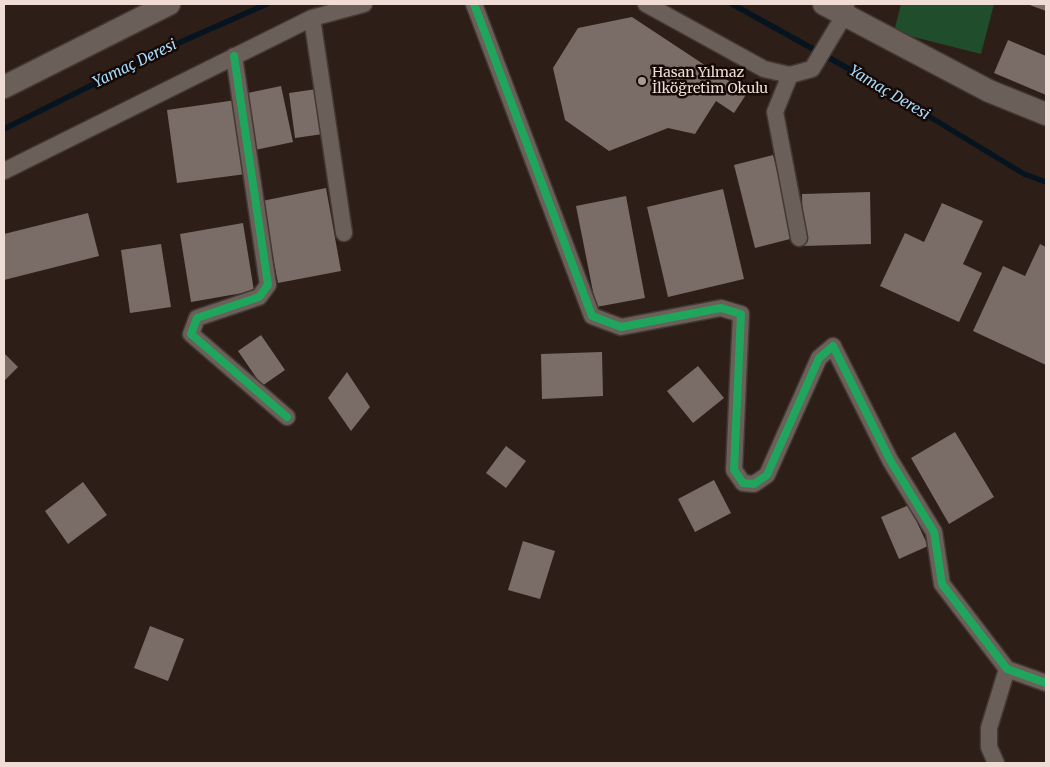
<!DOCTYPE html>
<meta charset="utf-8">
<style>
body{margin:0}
#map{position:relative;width:1050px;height:767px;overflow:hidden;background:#2e1e18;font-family:Merriweather,serif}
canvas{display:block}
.frame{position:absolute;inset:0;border:5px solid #efdcd4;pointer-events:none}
</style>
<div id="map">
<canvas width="1050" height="767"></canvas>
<div class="frame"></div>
</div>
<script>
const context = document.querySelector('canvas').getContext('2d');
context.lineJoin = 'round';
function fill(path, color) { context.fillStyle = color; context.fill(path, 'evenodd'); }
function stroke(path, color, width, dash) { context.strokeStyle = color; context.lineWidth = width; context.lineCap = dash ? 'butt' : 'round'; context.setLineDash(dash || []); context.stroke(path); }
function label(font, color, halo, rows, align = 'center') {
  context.font = font + ' Merriweather,serif'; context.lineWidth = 5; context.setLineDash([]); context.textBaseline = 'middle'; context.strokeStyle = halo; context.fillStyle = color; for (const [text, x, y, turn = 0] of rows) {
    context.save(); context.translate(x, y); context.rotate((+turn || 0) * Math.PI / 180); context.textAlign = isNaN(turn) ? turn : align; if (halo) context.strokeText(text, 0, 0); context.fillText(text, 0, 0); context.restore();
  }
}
fill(new Path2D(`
 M901 4H994L981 54 894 32Z`), '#204d2b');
stroke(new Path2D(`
 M732 4 869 80 1024 174 1046 182
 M4 129 158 52 267 4`), '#05141e', 5.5);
fill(new Path2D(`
 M1027 4H1046V11Z
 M632 17 747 93 734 113 716 101 695 134 668 128 609 151 565 120 553 68 578 28Z
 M1008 40 1046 56V95L994 73Z
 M281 86 293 142 255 150 243 94Z
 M317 89 323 134 295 138 289 93Z
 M236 100 246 174 177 183 167 110Z
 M773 155 794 238 755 248 734 165Z
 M326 188 341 271 278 283 262 201Z
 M723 189 744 279 668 297 647 207Z
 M870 192 871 244 803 246 802 194Z
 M626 196 645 298 596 307 576 206Z
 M942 203 983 221 963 264 982 273 959 322 880 286 905 233 924 242Z
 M88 213 99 256 4 280V234Z
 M243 223 254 291 191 302 180 234Z
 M161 244 171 307 130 313 121 250Z
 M1040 244 1046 247V365L973 331 1003 266 1025 276Z
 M261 335 285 370 262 386 238 351Z
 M602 352 603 396 542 399 541 354Z
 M4 353 18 367 4 381Z
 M698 366 724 398 693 423 667 391Z
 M347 372 370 407 351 431 328 398Z
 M955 432 994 497 949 524 911 458Z
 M506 446 526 461 506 488 486 473Z
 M714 480 731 513 695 532 678 499Z
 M83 482 107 515 68 544 45 511Z
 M909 505 928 546 899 559 881 517Z
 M523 541 555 551 540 599 508 590Z
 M150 626 184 639 168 681 134 668Z`), '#7a6c67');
const street = new Path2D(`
 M474 4 592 316 621 327 721 308 741 314 734 470 743 483 754 484 767 475 819 358 833 346 890 460 934 532 942 584 1007 669 1046 683
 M646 4 764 69 790 75 812 69 845 14 846 5
 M312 18 344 233
 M234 56 268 285 259 297 197 318 191 334 287 417
 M790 75 775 112 799 238
 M4 171 312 18 364 4
 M996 763 989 747V728L1007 669`);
const secondary = new Path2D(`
 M824 4 989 91 1046 114
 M4 87 169 4`);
stroke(street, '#443833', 19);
stroke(secondary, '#443833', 25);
stroke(street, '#6a5f59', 16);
stroke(secondary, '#6a5f59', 22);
stroke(new Path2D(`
 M474 4 592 316 621 327 721 308 741 314 734 470 743 483 754 484 767 475 819 358 833 346 890 460 934 532 942 584 1007 669 1046 683
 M234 56 268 285 259 297 197 318 191 334 287 417`), '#20a55d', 8);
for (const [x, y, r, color] of [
 [642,81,5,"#ab9a92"]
]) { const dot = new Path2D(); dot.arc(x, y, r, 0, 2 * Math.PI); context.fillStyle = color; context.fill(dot); stroke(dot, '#150905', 2); }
label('14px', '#efdcd4', '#150905', [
 ["Hasan Yılmaz",652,73],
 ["İlköğretim Okulu",652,89]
], 'left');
label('italic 15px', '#a6dbfd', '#150905', [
 ["Yamaç Deresi",135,64,-26],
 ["Yamaç Deresi",889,93,31]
]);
</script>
